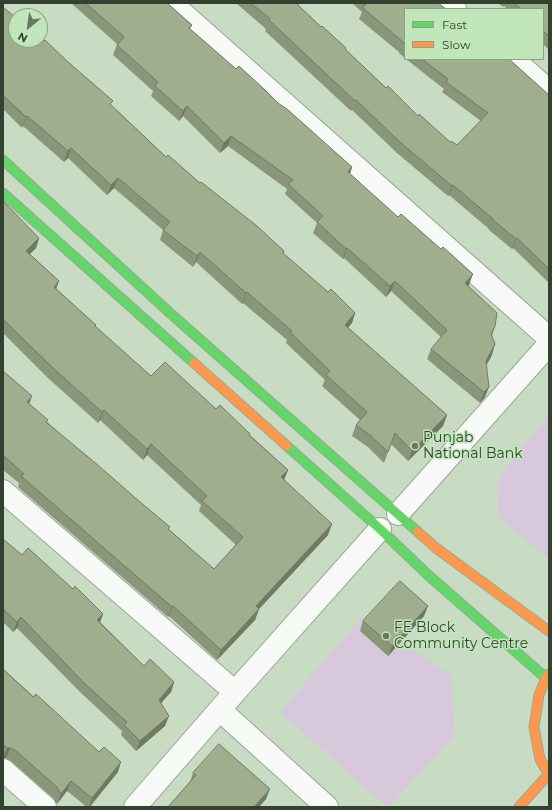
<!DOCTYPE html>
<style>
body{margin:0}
#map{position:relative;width:552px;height:810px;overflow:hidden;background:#c8dcc4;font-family:Montserrat,sans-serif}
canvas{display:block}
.frame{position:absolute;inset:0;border:4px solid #334230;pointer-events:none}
.legend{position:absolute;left:404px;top:8px;width:140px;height:52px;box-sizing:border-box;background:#c1e6ba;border:1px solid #88a483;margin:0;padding:5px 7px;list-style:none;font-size:12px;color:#334230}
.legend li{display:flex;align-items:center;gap:8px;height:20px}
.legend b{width:20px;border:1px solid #88a483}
.north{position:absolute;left:8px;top:8px;width:40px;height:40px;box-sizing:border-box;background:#c1e6ba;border:1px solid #88a483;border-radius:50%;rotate:209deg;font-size:11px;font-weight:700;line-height:16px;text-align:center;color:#334230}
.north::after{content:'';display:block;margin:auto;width:14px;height:18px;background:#677864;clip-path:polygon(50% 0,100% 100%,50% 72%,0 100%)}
</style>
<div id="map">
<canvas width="552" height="810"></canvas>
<div class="frame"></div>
<ul class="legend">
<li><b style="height:5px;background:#63d668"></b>Fast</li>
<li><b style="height:5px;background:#ff974d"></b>Slow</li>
</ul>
<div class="north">N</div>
</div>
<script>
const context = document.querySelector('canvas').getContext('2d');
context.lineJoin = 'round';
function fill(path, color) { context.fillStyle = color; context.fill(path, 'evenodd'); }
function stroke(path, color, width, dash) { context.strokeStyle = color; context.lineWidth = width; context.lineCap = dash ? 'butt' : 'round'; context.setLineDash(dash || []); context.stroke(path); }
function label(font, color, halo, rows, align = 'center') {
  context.font = font + ' Montserrat,sans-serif'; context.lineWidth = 3; context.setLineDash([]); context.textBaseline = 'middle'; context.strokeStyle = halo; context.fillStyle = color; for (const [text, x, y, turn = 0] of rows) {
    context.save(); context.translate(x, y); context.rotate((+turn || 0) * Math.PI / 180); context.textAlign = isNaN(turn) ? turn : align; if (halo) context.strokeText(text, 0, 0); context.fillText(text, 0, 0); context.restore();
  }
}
fill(new Path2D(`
 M549 414V559L498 517 497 486 505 469Z
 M361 618 451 675 455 735 389 807H387L280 712Z`), '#d8c8db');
const street = new Path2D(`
 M171 3 549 338
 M448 3 455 9
 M513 59 549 91
 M3 491 235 692
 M398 514 549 344
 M220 710 327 807
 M3 770 45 807
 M135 807 235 692 380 529`);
const fast = new Path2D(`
 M3 160 170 313 418 532
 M3 193 194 363
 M287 446 380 529 428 575 546 678`);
const slow = new Path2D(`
 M194 363 287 446
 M418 532 436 548 549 631
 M549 674 546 678 539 695 534 727 540 759 549 775
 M519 807 548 775`);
stroke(street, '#98a795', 24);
stroke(fast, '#98a795', 11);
stroke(slow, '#98a795', 11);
stroke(street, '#f7faf6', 22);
stroke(fast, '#63d668', 9);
stroke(slow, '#ff974d', 9);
fill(new Path2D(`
 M71 3H167L192 25 190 29 236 69 278 103 352 167 350 174 469 285 468 286 495 326 492 336V355L487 364 485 397 480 403 427 359 431 349 441 337 391 291 386 297 344 258 343 259 313 233 317 223 285 194 287 189 228 146 220 153 183 116 179 121 151 96 153 91 113 55 117 44Z
 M236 3H296L386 88 418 116 450 142 457 145 481 121 442 92 444 89 406 59H509L549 95V283L513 248 512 249 489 230V229L449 195 448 196 397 153 352 110 351 111 265 31 266 29Z
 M352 3H438L405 9V58L399 53V52L359 19 362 12Z
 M498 3H549V50L543 44V9H507L504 6 503 7Z
 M3 7 111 105 166 157 200 183 284 251 283 254 328 292 355 313 352 323 348 328 447 415 443 426 408 461 391 444 384 463 368 447 352 436 356 425 360 420 322 386 325 380 286 343 287 340 243 303 242 304 196 262 193 267 160 240 163 230 114 188 107 195 68 158 64 162 23 126 22 128 3 109Z
 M3 203 39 238 36 248 30 254 59 281 56 289 96 325 95 327 151 376 216 409 250 434V435L288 470 284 480 328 535 259 609 255 620 217 660 169 616 168 617 18 487 19 483 3 470V371L29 404 47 422 214 569 236 545 199 511 201 505 147 455 143 460 100 420 98 423 49 379 3 333Z
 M3 539 22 555 73 589 103 614 100 622 144 666 174 682 171 692 161 703 165 726 136 751 121 735 122 731 81 693 17 628 13 632 3 622Z
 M428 606 424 616 388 656 360 631 363 621Z
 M3 669 118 772 90 807H87L67 791 57 804 53 798 11 761 6 758H3Z
 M193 773 266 799 259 807H168L190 782Z`), '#8a967a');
fill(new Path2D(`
 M187 106 183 116 179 121 183 111Z
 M27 116 23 126 22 128 26 117Z
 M231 136 228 146 220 153 224 143Z
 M71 148 68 158 64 162 68 151Z
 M352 167 349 177 348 172Z
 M118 178 114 188 107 195 111 185Z
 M453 185 449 195 448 196 452 186Z
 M39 238 36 248 22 262 26 251Z
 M517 238 513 248 512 249 516 239Z
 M347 248 344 258 343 259 346 249Z
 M200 252 196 262 193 267 197 256Z
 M473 274 469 285 461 293 465 283Z
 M59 281 55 292 54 287Z
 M395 281 391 291 386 297 390 286Z
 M247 292 243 303 242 304 246 293Z
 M355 313 352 323 341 335 345 325Z
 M495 344 492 355 483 371 486 361Z
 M489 387 485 397 480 403 484 392Z
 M32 396 28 407 27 402Z
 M104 410 100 420 98 423 102 412Z
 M447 415 443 426 408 461 412 451Z
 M151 444 147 455 143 460 147 449Z
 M288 470 284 480 281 477Z
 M332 524 328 535 259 609 255 620 217 660 221 650 256 606Z
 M173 606 169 616 168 617 172 607Z
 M428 606 424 616 388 656 392 646Z
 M103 614 99 625 97 620Z
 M21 617 17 628 13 632 17 622Z
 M174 682 171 692 155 710 159 700Z
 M169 716 165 726 136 751 140 741Z
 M7 748H10L6 758H3Z
 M121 762 118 772 89 807 92 798Z
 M71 781 67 791 57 804 61 794Z
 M270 789 266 799 259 807H254Z`), '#707a63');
const building = new Path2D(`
 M86 3H167L192 25 189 28 236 69 239 66 264 89 278 103 287 109 352 167 348 172 398 217 401 214 441 249 443 247 473 274 465 283 497 313 495 326 491 334 495 344 486 361 489 387 484 392 431 349 447 330 395 281 390 286 347 248 346 249 317 222 323 216 288 184 293 180 231 136 224 143 187 106 183 111 155 86 158 82 117 45 124 37Z
 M251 3H296L321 27 322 26 346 48 345 49 386 88 388 86 418 116 419 114 450 142 451 141 457 145 488 113 446 82 448 79 422 59H509L549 95V269L517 238 516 239 493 220V219L453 185 452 186 401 143 356 100 355 101 269 20 270 19Z
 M367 3H438L446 9H405V45L403 43V42L363 8Z
 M515 3H549V36L543 31V9H521Z
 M3 7 16 18V40H40V38L44 41 45 40 68 62 113 101 110 104 166 157 168 155 200 183 201 182 257 226 284 251 283 253 328 292 331 289 355 313 345 325 447 415 412 451 395 433 388 452 371 436 356 425 367 412 326 375 330 371 290 332 292 331 247 292 246 293 200 252 197 256 163 230 170 222 118 178 111 185 71 148 68 151 27 116 26 117 3 95V84L4 83 3 82Z
 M4 202 39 238 26 251 59 281 54 287 96 325 95 326 151 376 165 362 216 409 220 405 250 434 249 435 288 470 281 477 332 524 256 606 259 609 221 650 173 606 172 607 21 476 24 474 3 455V371L32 396 27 402 48 420 46 422 99 466 140 502 170 527 168 529 214 569 243 537 202 501 207 496 151 444 147 449 104 410 102 412 53 368 3 319V203Z
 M3 539 22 555 28 548 73 589 75 586 103 614 97 620 144 666 150 659 174 682 159 700 169 716 140 741 124 725 127 722 84 683 21 617 17 622 3 609Z
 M400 581 428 606 392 646 363 621Z
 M3 669 33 697 36 694 99 752 104 747 121 762 92 798 71 781 61 794 57 787 15 750 10 748H7L3 744Z
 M219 744 270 789 254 807H168L196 775 193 773Z`);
fill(building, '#a0ae8e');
stroke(building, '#707a63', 1);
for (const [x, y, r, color] of [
 [415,446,4,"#677864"],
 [386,636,4,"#677864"]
]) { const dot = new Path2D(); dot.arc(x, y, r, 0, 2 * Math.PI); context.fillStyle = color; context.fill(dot); stroke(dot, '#c1e6ba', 1.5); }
label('14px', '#334230', '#c1e6ba', [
 ["Punjab",423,438],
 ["National Bank",423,454],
 ["FE Block",394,628],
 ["Community Centre",394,644]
], 'left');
</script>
